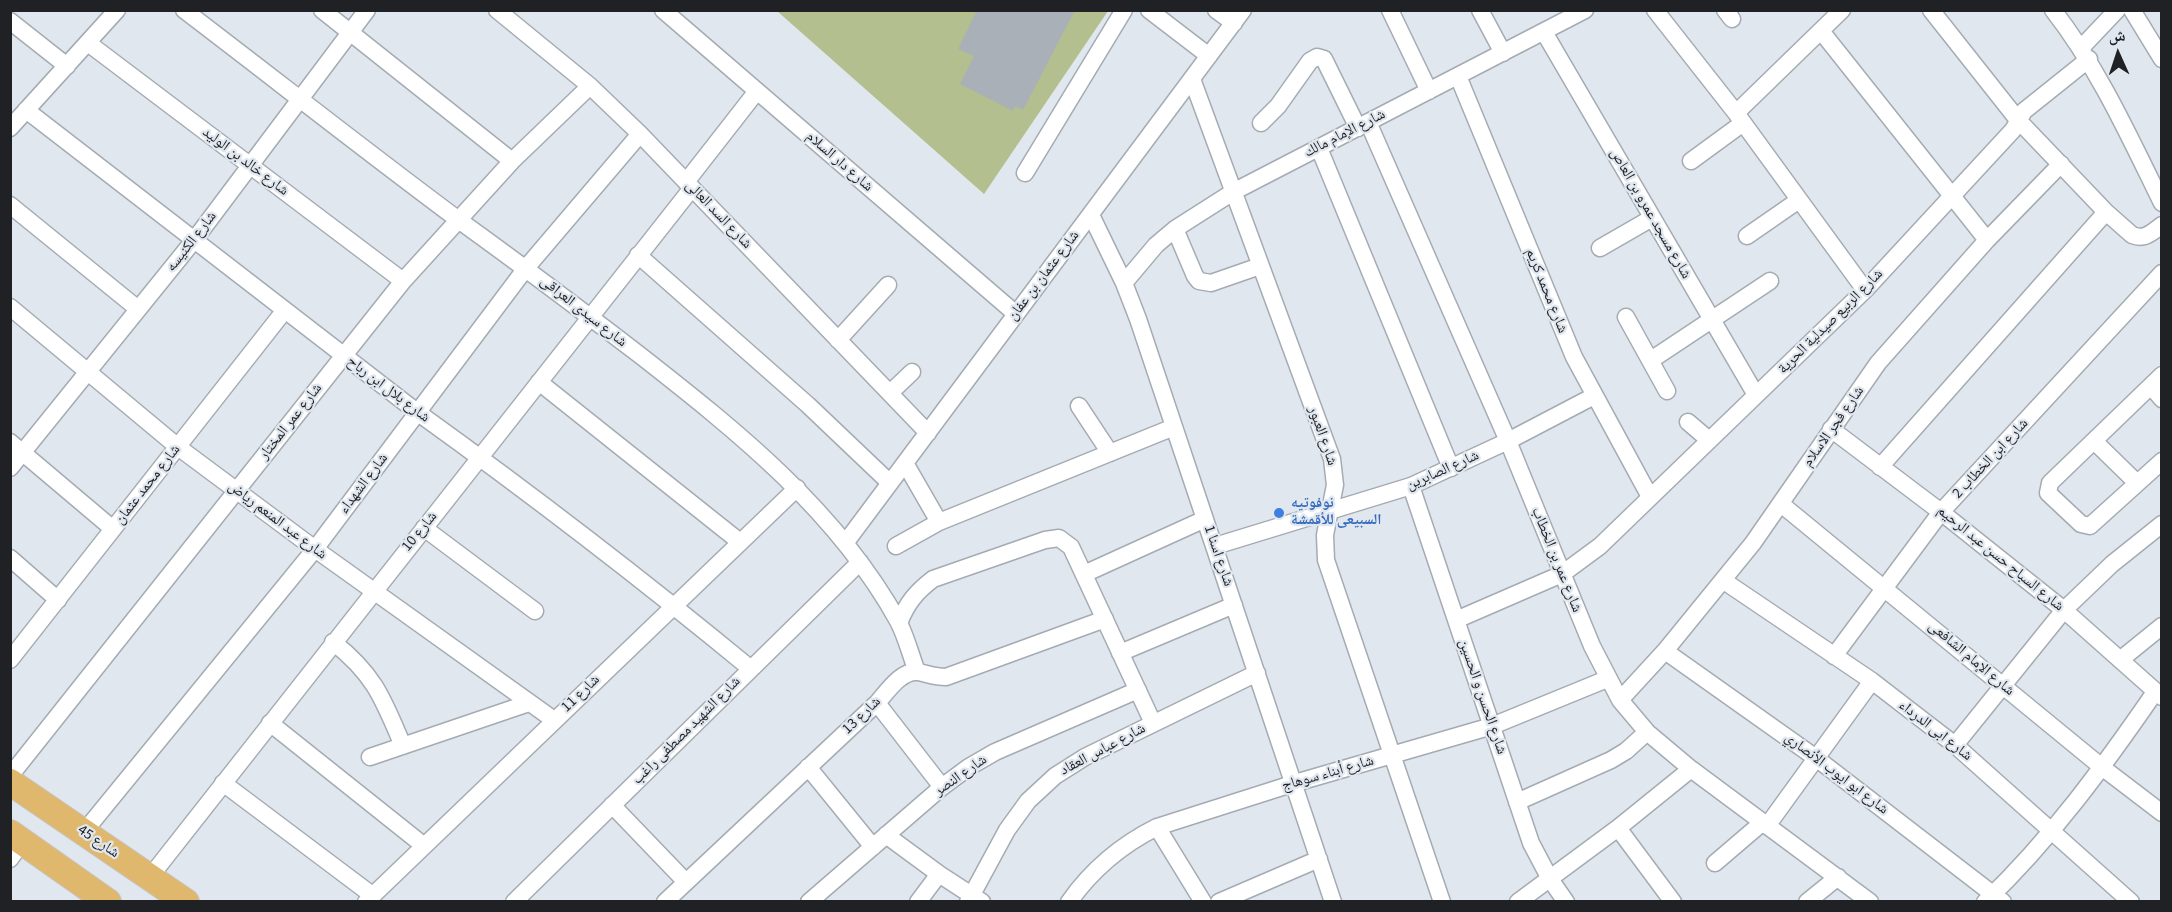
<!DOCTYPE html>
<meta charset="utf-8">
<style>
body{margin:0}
#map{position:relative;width:2172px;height:912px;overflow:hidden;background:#e1e7ef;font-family:"Source Sans 3","Noto Naskh Arabic",sans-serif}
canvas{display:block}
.frame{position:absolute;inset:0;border:12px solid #1f2124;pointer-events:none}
.north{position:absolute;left:2088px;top:24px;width:60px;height:60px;-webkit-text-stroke:4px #e1e7ef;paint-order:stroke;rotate:357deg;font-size:16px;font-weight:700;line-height:24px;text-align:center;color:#1f2124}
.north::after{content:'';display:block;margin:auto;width:21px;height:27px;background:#1f2124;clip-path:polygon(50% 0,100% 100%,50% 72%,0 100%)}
</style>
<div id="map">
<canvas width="2172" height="912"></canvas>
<div class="frame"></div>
<div class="north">ش</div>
</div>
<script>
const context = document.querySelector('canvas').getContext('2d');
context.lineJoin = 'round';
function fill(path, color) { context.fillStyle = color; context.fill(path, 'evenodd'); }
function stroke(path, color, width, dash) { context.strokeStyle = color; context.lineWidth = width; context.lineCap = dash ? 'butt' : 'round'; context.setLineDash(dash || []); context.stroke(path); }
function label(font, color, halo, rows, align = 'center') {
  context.font = font + ' "Source Sans 3","Noto Naskh Arabic",sans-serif'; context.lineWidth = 4.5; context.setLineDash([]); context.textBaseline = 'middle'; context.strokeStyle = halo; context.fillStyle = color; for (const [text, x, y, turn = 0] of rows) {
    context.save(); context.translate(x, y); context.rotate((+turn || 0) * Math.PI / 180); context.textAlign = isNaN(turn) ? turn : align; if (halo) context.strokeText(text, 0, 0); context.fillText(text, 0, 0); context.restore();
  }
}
fill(new Path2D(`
 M777 11H1108L984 194Z`), '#b3bf8e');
fill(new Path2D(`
 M977 10H1075L1023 110 1015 106 1013 111 960 84 974 56 958 49Z`), '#aab0b7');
const street = new Path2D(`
 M184 10C276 80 367 152 460 221 521 265 581 310 641 356 738 432 837 511 898 621 906 636 911 656 917 672
 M322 10 512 161
 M497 10 590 86 640 134 928 433
 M663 10 1016 314
 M1149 10 1209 56
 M1216 10 1234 23
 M1390 10 1429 91
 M1480 10 1503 53
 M1655 10 1736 113 1865 290
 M1725 10 1732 19
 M1931 10 2018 120 2106 212 2132 235C2145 240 2151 233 2162 225
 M2053 10C2099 69 2129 136 2162 203
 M2132 10 2162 59
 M10 21 67 66
 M1821 31 1987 240
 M1544 32 1756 395
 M88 43 403 281
 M2081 48 2117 10
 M1458 76 1574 357 1650 497
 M1192 79 1332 459 1335 485 1325 535 1326 560 1442 902
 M26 110 417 412C531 494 643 580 751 669
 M1736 113 1842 10
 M1368 122 1508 441 1592 646 1620 700 1647 732 1691 769 1870 902
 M1261 123 1278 106 1310 61 1317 57 1324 59 1358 128
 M10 128 117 10
 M1319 148 1451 468
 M1691 161 1743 123
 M1025 173 1124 10
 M686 182 757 91
 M10 205 138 309
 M1091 215 1124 283 1138 319 1333 902
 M1175 229 1195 276 1199 281 1211 283 1260 266
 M1747 236 1799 200
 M1600 248 1652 218
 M638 255 808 405 890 483
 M1124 283 1156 245 1175 229 1233 192 1585 10
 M10 307 178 447 315 549 554 720
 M1626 317 1667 391
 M838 340 888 285
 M1651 360 1770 281
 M2162 375 2050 483 2048 493 2081 524 2090 526 2162 461
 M539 382 740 542
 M2151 386 2162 399
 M890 393 912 372
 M1079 406 1110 453
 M1688 422 1709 440
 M1831 429 1941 512 2064 610 2162 697
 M2094 441 2137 483
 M10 442 113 529
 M905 463 939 522
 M1880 467 2106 212
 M10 468 195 239 367 10
 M1411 486 1531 843 1550 879 1566 902
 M1781 504 2103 768 2162 813
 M424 528 535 611
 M846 542 1243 10
 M896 546 939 522 1174 427
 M1215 546 1411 486 1508 441 1594 396
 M10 558 58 600
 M1084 574 1205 519
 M1724 581 1872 681 1955 745 2131 902
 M1456 620 1562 574 1600 546 1865 290 2013 130 2024 111 2089 59
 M899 623C907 603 916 592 933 579L1045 540 1059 538 1071 547 1153 723
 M333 642C375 675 383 699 403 746
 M1665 651 1816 758 2003 902
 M1120 653 1234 605
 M1834 656 1941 512 2162 273
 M10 660 285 310
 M2120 660 2162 626
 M1620 700 1665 651 1753 543 1878 363 1987 240 2061 164
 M877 703 942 787
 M270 723 423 845
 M1955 745 2064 610 2112 564 2162 524
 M370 757 529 703
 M808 767 873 847
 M10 776 403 281 512 161 590 86
 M223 783 372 895
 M1517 802 1611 760 1626 751 1647 732
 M612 805 686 882
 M1767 826 1872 681
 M1157 827 1203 902
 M1618 828 1673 902
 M84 832 315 549 526 268 640 134
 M886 835 939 874 982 902
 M10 859 23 841
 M1715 863 1763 822
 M150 877C330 647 510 417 692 188
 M366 902 797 488
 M514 902 860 562
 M665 902 877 703C887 692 901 670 918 672 928 674 935 677 946 677L1105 619
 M809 902 942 787 969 767 995 752 1138 690
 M918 902 939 874
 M968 902 1007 830 1028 801 1055 776 1085 757 1257 673
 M1069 902C1093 868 1121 845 1157 827L1295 783 1492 726 1607 679
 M1219 902 1319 859
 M1518 902 1618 828 1691 769
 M1807 902 1838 877
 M1985 902C2051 839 2104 766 2155 692`);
const primary = new Path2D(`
 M10 782 186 902
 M10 833 108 902`);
stroke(street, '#a5abb2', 19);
stroke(primary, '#c5c5c6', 28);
stroke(street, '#fff', 16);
stroke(primary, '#dfb86e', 26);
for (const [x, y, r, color] of [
 [1279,513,6,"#3f7fe0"]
]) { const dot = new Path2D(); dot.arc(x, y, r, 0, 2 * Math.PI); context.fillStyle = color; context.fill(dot); stroke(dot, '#e1e7ef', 2); }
label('15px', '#1f2124', '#e1e7ef', [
 ["شارع الإمام مالك",1345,134,-27],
 ["شارع خالد بن الوليد",245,162,37],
 ["شارع دار السلام",839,162,41],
 ["شارع مسجد عمرو بن العاص",1650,214,60],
 ["شارع السد العالى",718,215,46],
 ["شارع الكنيسه",192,242,-52],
 ["شارع عثمان بن عفان",1044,276,-53],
 ["شارع محمد كريم",1546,291,68],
 ["شارع سيدى العراقى",583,312,38],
 ["شارع الربيع صيدلية الحرية",1831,322,-45],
 ["شارع بلال ابن رباح",388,390,37],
 ["شارع عمر المختار",291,422,-52],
 ["شارع فجر الاسلام",1834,427,-55],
 ["شارع العبور",1322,436,71],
 ["شارع ابن الخطاب 2",1991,459,-47],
 ["شارع الصابرين",1443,471,-24],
 ["شارع الشهداء",364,484,-53],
 ["شارع محمد عثمان",148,485,-52],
 ["شارع عبد المنعم رياض",277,521,37],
 ["شارع 10",420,532,-51],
 ["شارع اسنا 1",1218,556,71],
 ["شارع السباح حسن عبد الرحيم",2000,559,39],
 ["شارع عمر بن الخطاب",1556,560,68],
 ["شارع الإمام الشافعى",1971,659,40],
 ["شارع 11",581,694,-44],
 ["شارع الحسن و الحسين",1482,697,71],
 ["شارع 13",862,716,-44],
 ["شارع الشهيد مصطفى راغب",687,731,-45],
 ["شارع ابى الدرداء",1935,731,38],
 ["شارع عباس العقاد",1103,750,-28],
 ["شارع أبناء سوهاج",1328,774,-16],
 ["شارع ابو ايوب الأنصاري",1836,774,37],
 ["شارع النصر",961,776,-35],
 ["شارع 45",98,842,34]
]);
label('bold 15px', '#366cbe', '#e1e7ef', [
 ["نوفوتيه",1291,504],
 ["السبيعى للأقمشة",1291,521]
], 'left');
</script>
